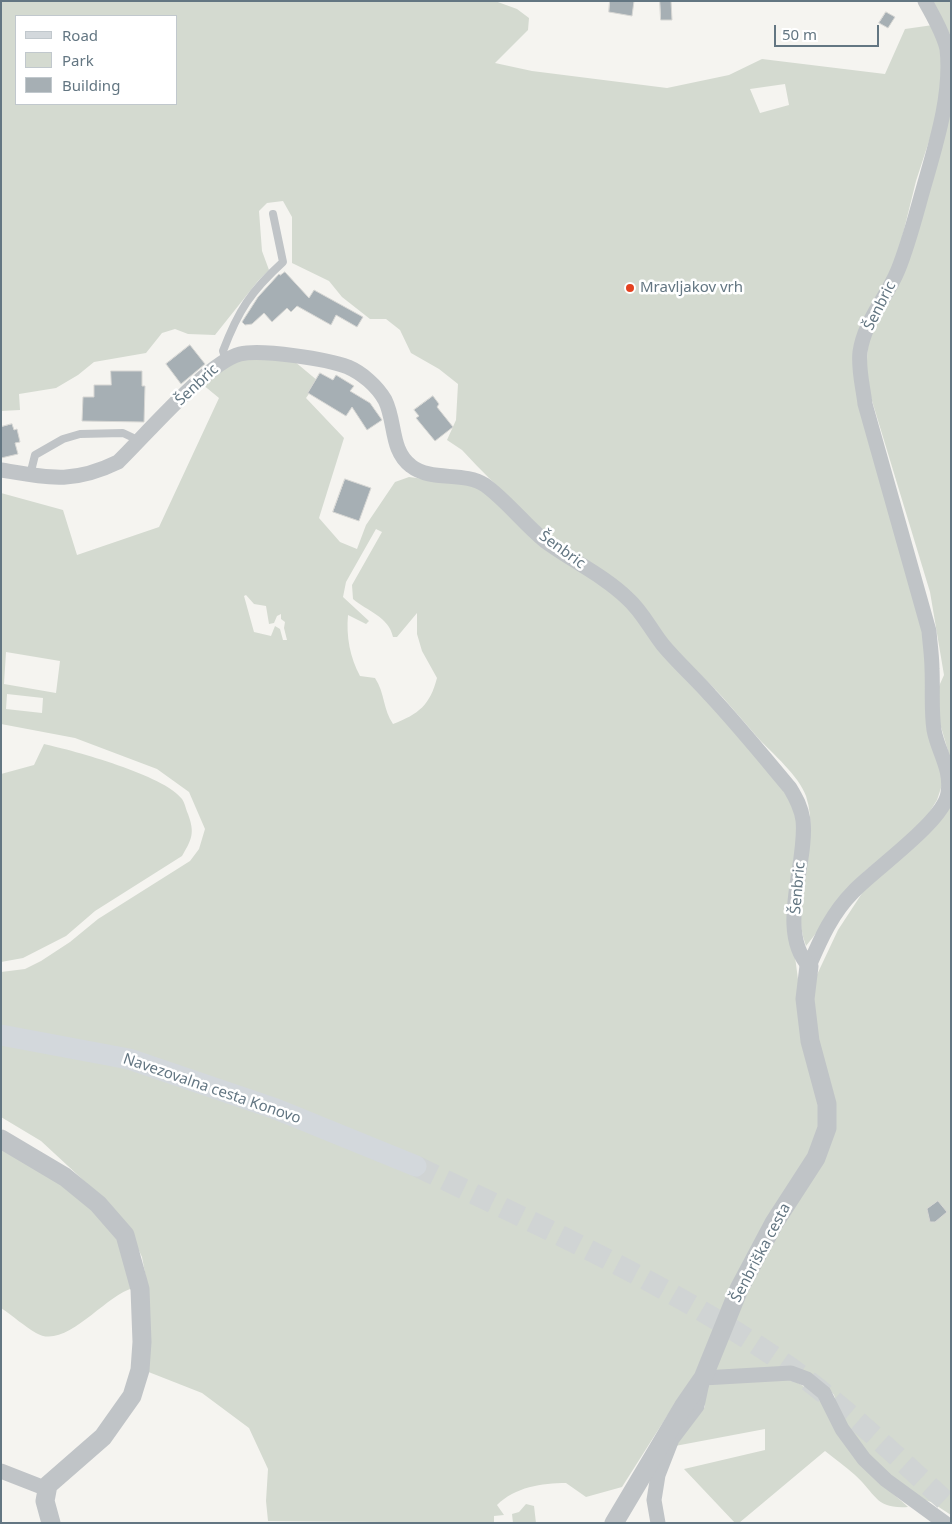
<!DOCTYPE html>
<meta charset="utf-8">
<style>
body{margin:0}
#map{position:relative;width:952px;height:1524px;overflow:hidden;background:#f5f4f0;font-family:"Noto Sans",sans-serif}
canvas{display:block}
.frame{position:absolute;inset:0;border:2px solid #637682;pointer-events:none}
.legend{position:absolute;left:15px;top:15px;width:162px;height:90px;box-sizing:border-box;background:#fff;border:1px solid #c1c8cd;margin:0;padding:6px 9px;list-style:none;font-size:15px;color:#637682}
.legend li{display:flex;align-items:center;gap:10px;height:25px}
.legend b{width:25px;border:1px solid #c1c8cd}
.scale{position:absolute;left:774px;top:25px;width:105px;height:22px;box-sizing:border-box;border:2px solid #637682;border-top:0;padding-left:6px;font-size:15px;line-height:18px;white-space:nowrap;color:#637682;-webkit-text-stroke:4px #fff;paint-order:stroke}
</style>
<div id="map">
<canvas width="952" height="1524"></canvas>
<div class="frame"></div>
<ul class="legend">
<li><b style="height:6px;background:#d3d8dc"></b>Road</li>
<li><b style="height:14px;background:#d4dad0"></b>Park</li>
<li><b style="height:14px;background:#a6afb4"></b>Building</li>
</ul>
<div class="scale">50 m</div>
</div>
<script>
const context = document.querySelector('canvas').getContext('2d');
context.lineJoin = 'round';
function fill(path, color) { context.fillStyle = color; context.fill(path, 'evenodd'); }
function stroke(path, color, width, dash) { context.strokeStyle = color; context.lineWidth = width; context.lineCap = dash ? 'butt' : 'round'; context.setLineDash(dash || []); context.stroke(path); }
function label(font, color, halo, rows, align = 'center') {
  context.font = font + ' "Noto Sans",sans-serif'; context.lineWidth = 5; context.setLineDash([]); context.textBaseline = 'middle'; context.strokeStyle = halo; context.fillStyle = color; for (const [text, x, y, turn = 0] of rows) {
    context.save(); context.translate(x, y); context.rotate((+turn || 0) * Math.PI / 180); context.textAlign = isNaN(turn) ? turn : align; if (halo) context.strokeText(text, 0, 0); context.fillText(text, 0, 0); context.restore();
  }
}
fill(new Path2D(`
 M1 1H495L517 9 529 18 528 30 495 63 532 71 667 88 729 75 762 59 885 74 905 29 933 25 944 43 945 92 916 181 898 254 855 346 921 594 944 779 937 800 921 826 865 871 806 946C788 898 822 845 806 796 799 776 772 753 758 738 742 720 727 701 710 684 630 603 539 533 462 450L447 440 456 420 458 384 439 369 411 353 400 330 386 319H370L342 297 329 281 292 263V217L283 201 267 203 259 211 262 251 269 270 258 281 215 335 188 334 175 329 162 333 146 353 94 362 78 375 56 388 19 394 20 410 1 411ZM16 16H176V104H16ZM785 84 789 105 760 113 750 89Z
 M933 1H951V37Z
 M951 103V761L936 710 935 695 944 675 930 592 866 381 868 339Z
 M240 358 294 361 318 381 306 398 344 438 319 518 340 542 357 549 366 525 395 482 409 477 471 485 487 492 614 592 764 762 799 814 790 919 805 1032 822 1105 814 1153 690 1390 667 1416 622 1487 586 1497 566 1483C542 1483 515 1487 497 1505L504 1515 494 1516V1523L268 1521 266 1501 268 1469 249 1428 202 1393 146 1371 148 1289 142 1257 130 1232 108 1203 41 1141 1 1117V972L25 969 41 961 70 942 98 919 190 861 199 849 205 829 189 792 157 769 75 738 1 724V493L63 510 77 555 159 527 219 398 202 384ZM376 529 382 532 352 585 353 599C367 611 389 617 393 637H397L417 613V634L422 651 437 678C430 705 419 714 393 724 383 710 385 693 375 678L360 676C350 658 346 636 348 615L366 624 369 621 343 597 346 582ZM246 595 254 604 266 606 269 624 274 623 277 616 281 614V619L285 622 284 628 287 640H283L280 629 275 626 271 636 254 632 244 596ZM6 652 60 661 56 693 4 684ZM7 694 43 698 42 713 6 709Z
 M44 744C75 751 164 775 182 799 185 803 186 810 188 814 195 833 192 839 182 856L95 911 66 936 23 958 1 962V774L34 765Z
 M951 801V1515L931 1502 907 1494 867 1456 843 1420 834 1395 823 1382 802 1371 712 1374 741 1292 822 1160 813 1031 814 981 838 930 870 881Z
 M1 1131 119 1232 133 1288C104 1296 65 1351 36 1333 24 1326 13 1316 1 1308Z
 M787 1378C829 1394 833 1427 857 1460 871 1477 892 1492 908 1507 875 1509 877 1495 855 1475 846 1467 835 1459 825 1451L739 1523H735L684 1469 765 1450V1429L675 1446 687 1423 705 1407V1388L714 1383Z
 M526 1504 534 1506 536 1523H513L512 1514 519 1512Z`), '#d4dad0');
const building = new Path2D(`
 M610 1H634L632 16 609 12Z
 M660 1H671L672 20H661Z
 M886 12 895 17 888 28 879 23Z
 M285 272 309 298 314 290 363 317 357 327 336 315 331 325 297 306 291 312 287 308 272 322 264 313 252 324 245 325 242 322 258 297 279 274 280 275Z
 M190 345 205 364 181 384 166 364Z
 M111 371H142V386H145L144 422 82 421 83 397H94V385H111Z
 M320 373 333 380 336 375 354 386 350 391 370 403 382 420 367 430 352 407 346 416 308 393Z
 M433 396 439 404 437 407 453 427 435 441 416 418 419 416 414 410Z
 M12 424 14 430 17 429 20 442 15 443 18 454 1 458V427Z
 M345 479 371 488 359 521 333 512Z
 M938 1201 947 1212 935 1222H930L927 1209Z`);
fill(building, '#a6afb4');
stroke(building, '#d6d6d3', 1);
stroke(new Path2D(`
 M416 1166C542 1227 672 1285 788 1366 846 1407 898 1458 951 1506`), '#d0d4d4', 21, [21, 11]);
stroke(new Path2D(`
 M226 360 223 351C238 311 251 291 283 262L273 214
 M30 475 35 455 63 439 80 434 123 433 140 441`), '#c0c4c7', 8);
stroke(new Path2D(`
 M1 470C49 478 73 484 118 462 145 436 208 362 240 354 262 349 327 359 348 367 362 373 377 386 385 400 396 422 390 450 411 466 431 482 464 471 485 485 507 501 524 524 545 541 572 561 603 575 627 598 642 611 651 630 663 645 677 662 695 678 710 695 738 725 764 757 790 788 796 798 801 807 803 820 808 862 776 931 809 966 821 938 832 913 854 891 875 869 944 821 948 793 952 769 938 752 934 730 931 710 933 690 932 669 932 657 930 644 929 631L865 404C863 387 858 369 860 352 864 322 887 297 898 270 909 243 916 214 924 186 936 144 952 94 947 49 943 32 933 16 925 1
 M1 1471 47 1489
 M658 1523 654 1500 658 1475 672 1439 697 1406 703 1378 791 1373 807 1379 824 1393 842 1429 864 1459 886 1480 945 1523`), '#c0c4c7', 15);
stroke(new Path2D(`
 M1 1139 65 1177 98 1204 125 1235 140 1289 142 1342 140 1370 132 1396 103 1437 48 1485 45 1501 51 1523
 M614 1523 683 1407 703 1378 739 1289 774 1223 816 1158 827 1128V1104L810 1041 805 999 809 966`), '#c0c4c7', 19);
stroke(new Path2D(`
 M1 1035 129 1059 276 1109 416 1166`), '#d3d8dc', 21);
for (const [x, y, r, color] of [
 [630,288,5,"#e44221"]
]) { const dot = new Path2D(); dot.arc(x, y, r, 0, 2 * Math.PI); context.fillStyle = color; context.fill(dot); stroke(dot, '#fff', 2); }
label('15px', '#637682', '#fff', [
 ["Mravljakov vrh",640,288]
], 'left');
label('15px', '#637682', '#fff', [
 ["Šenbric",880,306,-63],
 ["Šenbric",197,385,-43],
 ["Šenbric",562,550,36],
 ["Šenbric",798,888,-85],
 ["Navezovalna cesta Konovo",212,1089,19],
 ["Šenbriška cesta",761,1253,-62]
]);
</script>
